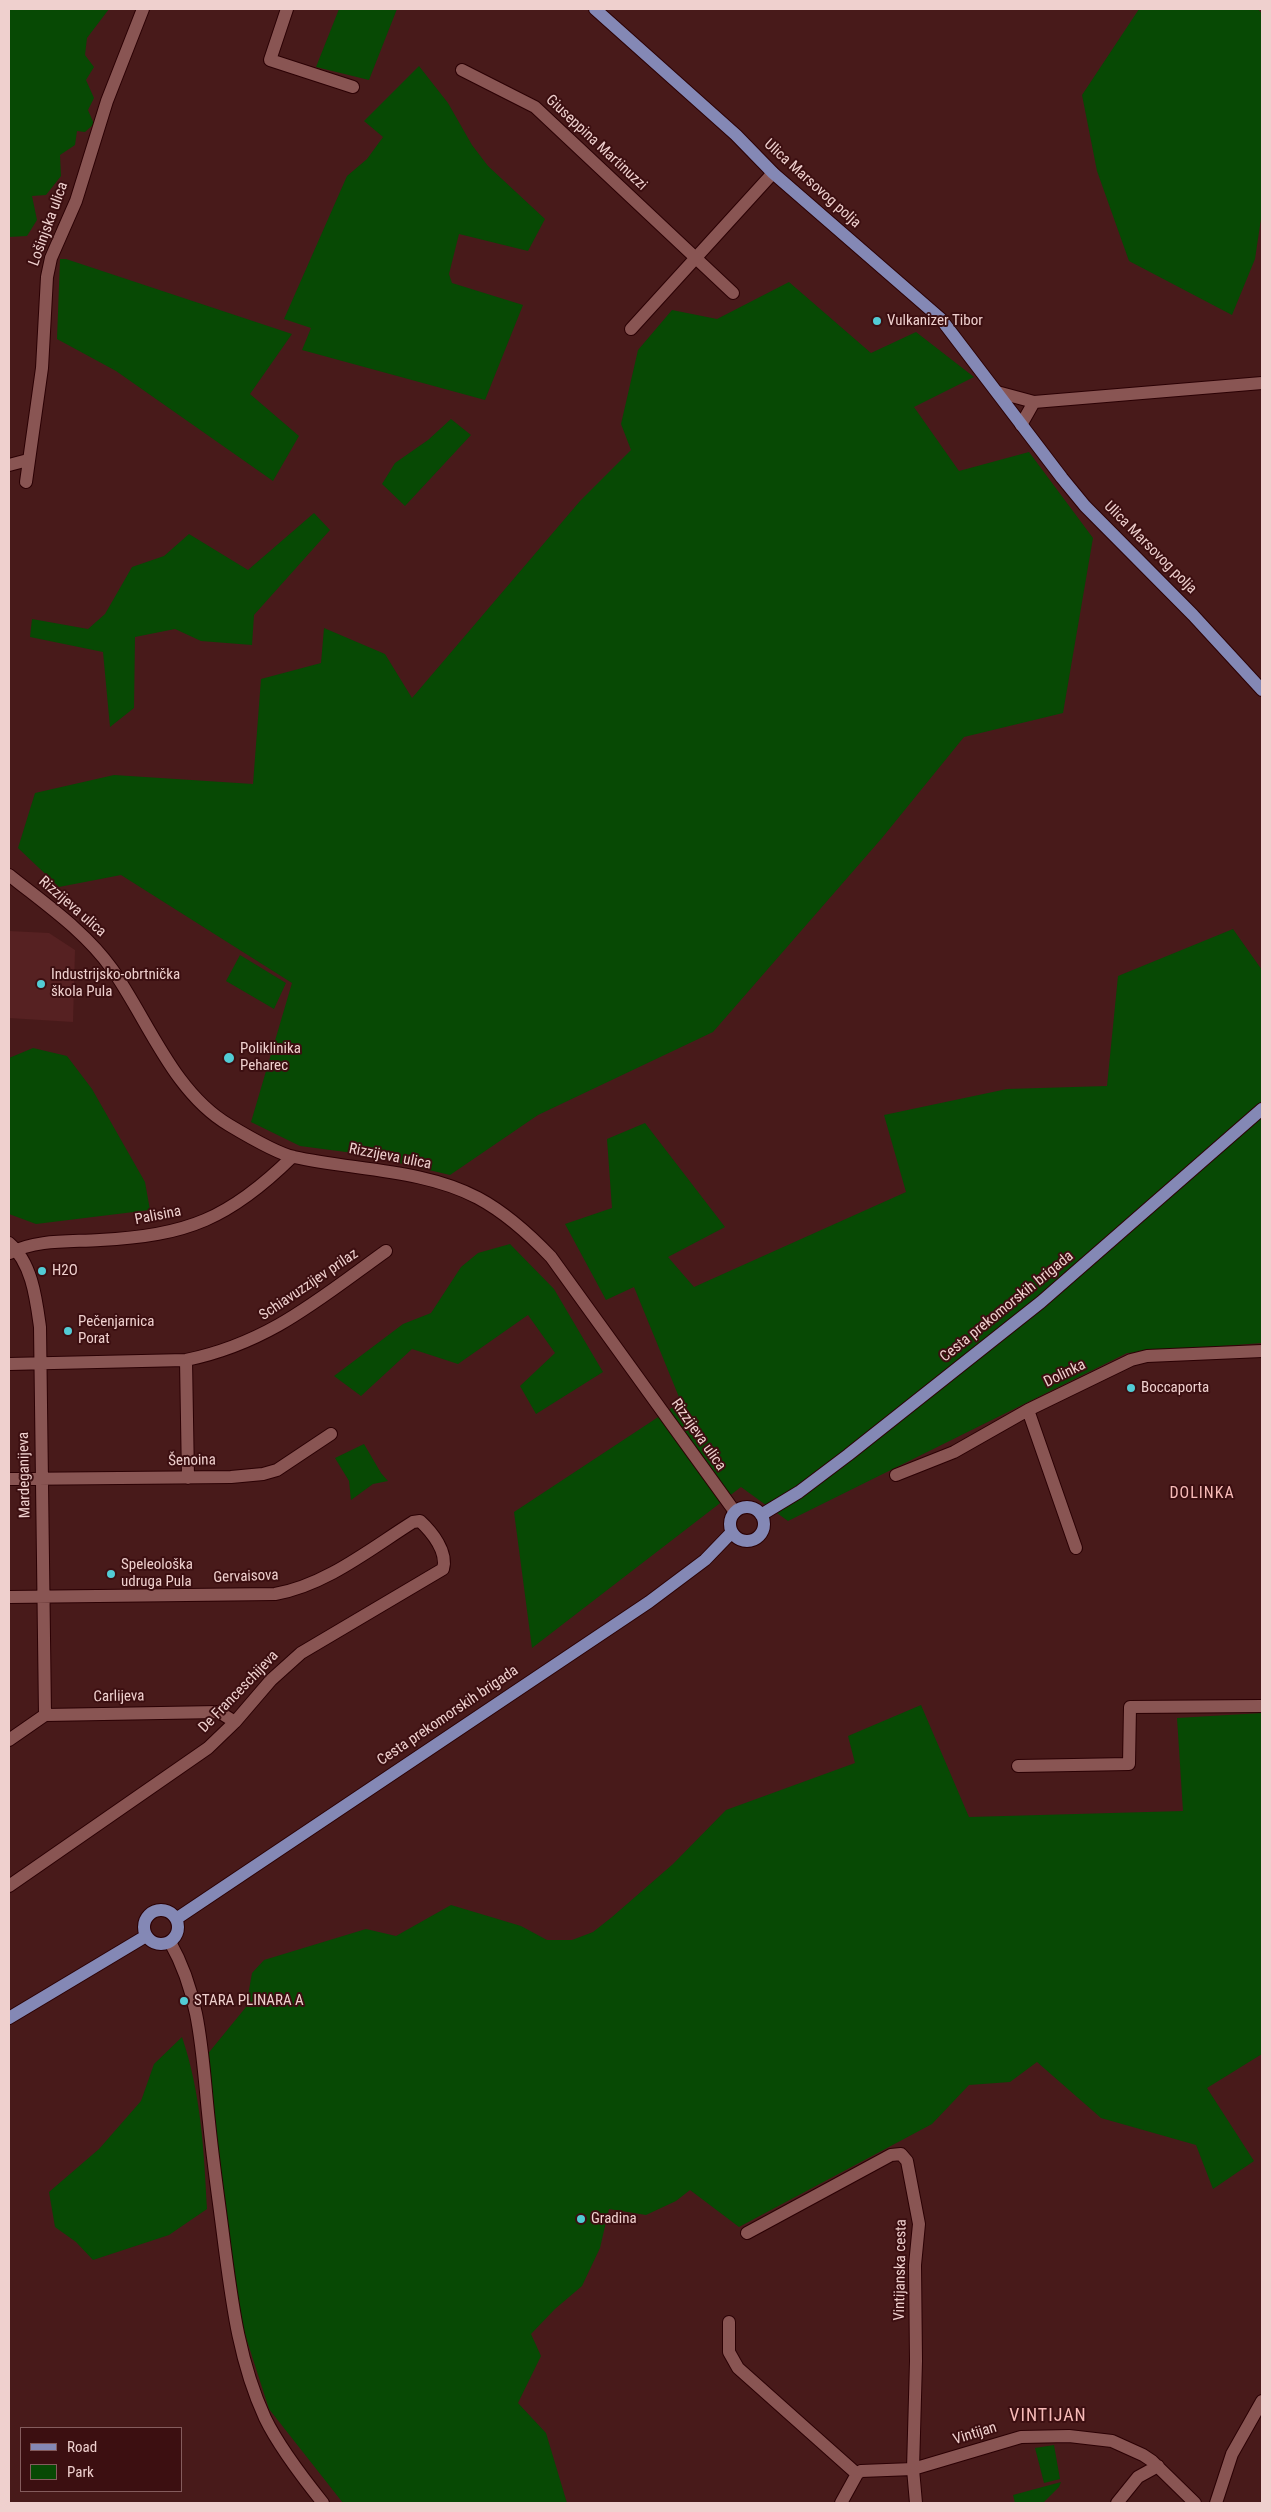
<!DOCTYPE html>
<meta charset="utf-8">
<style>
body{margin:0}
#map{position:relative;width:1271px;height:2512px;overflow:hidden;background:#481a1a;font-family:"Roboto Condensed",sans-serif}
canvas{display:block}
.frame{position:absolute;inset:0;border:10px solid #efd0ce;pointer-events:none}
.legend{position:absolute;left:20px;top:2427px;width:162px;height:65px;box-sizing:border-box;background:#3c0f11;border:1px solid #845c5d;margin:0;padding:6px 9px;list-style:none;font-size:15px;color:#efd0ce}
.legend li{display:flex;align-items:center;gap:10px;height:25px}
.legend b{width:25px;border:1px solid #845c5d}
</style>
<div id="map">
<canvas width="1271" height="2512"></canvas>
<div class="frame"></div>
<ul class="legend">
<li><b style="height:6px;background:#8488b5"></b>Road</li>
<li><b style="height:14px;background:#074904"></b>Park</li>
</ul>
</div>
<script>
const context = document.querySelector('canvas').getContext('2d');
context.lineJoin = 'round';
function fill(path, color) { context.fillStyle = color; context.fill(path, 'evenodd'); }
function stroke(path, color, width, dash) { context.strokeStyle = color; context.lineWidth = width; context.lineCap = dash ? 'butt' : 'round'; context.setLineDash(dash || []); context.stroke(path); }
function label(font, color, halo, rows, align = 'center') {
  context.font = font + ' "Roboto Condensed",sans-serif'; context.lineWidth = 4; context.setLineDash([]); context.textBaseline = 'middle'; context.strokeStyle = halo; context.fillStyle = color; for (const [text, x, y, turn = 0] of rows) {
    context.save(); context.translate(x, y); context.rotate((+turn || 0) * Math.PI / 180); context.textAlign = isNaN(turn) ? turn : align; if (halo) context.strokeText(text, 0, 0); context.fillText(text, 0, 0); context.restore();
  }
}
fill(new Path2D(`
 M9 931 49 933 75 950 73 1022 9 1018Z`), '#562122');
fill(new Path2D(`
 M9 9H109L87 38 85 55 94 67 86 80 94 98 88 110 94 124 85 132 77 131 75 145 60 155 61 176 46 195 32 196 37 220 27 236 9 237Z
 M339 9H397L369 80 316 67Z
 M1139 9H1258L1262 14V212L1255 259 1232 315 1129 261 1097 171 1082 95Z
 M419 66 448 103 472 145 488 166 545 219 528 251 459 234 449 274 452 283 523 305 485 400 302 350 311 328 284 319 347 176 367 159 383 137 364 121Z
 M60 259H66L292 334 250 394 299 436 273 481 116 371 57 339Z
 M789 282 871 353 916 332 974 377 914 407 959 471 1029 452 1093 538 1063 713 964 737 882 838 713 1032 538 1115 450 1175 361 1154 300 1146 251 1122 292 983 121 875 59 887 18 848 35 793 114 775 253 784 261 679 321 663 324 628 385 654 412 698 580 501 631 450 621 424 638 350 672 310 717 319Z
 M451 419 471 435 405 506 382 484 395 463 428 440Z
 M314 513 330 530 254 615 252 645 201 641 175 629 135 637 134 708 110 727 103 652 30 637 32 619 88 629 105 614 132 567 164 556 189 534 248 570Z
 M1233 929 1262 970V1343L1127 1353 788 1521 741 1487 532 1648 514 1512 681 1402 634 1287 606 1300 565 1224 612 1208 607 1139 645 1123 725 1227 668 1257 694 1287 906 1192 884 1115 1007 1089 1107 1086 1118 976Z
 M240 955 286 983 274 1009 226 981Z
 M33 1048 67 1056 92 1089 145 1182 150 1210 36 1224 9 1214V1058Z
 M510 1244 554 1289 603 1372 536 1414 520 1386 555 1353 528 1315 458 1364 412 1349 361 1396 334 1376 403 1324 431 1313 461 1267 478 1253Z
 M364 1444 381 1473 388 1481 373 1484 351 1500 349 1481 335 1458Z
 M921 1705 969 1817 1183 1811 1177 1718 1262 1713V2054L1207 2088 1254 2161 1213 2189 1196 2145 1101 2118 1037 2062 1010 2082 969 2085 932 2124 739 2227 690 2190 676 2201 646 2215 609 2209 600 2248 582 2286 555 2309 531 2334 541 2356 518 2403 546 2433 567 2503H343L269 2409 243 2328 228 2235 206 2056 246 2007 252 1973 264 1960 366 1929 396 1936 451 1905 521 1926 547 1940H572L593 1932 612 1917 673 1864 726 1810 855 1763 848 1736Z
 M182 2037C201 2093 204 2151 207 2209L169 2235 93 2260 76 2242 55 2227 49 2192 99 2149 141 2101 154 2064Z
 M1054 2445 1060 2479 1044 2483 1035 2448Z
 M1061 2482 1059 2487 1043 2503H1015L1013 2495Z`), '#074904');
const minor = new Path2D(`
 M287 9 270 60 353 87
 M462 70 535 107 733 293
 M631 329 773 173
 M997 392 1034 402
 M1021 425 1034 402 1262 383
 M9 465 28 460
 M26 482 42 368 47 277 51 258 76 201 107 101 143 9
 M9 875C45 904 85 931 112 969 148 1020 173 1092 229 1125 244 1134 278 1154 294 1157 352 1170 424 1169 478 1198 506 1213 530 1235 551 1257L735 1512
 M9 1243C32 1263 36 1298 40 1327L45 1715
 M10 1253C37 1239 70 1242 100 1240 187 1236 230 1218 292 1157
 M186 1360 188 1478
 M9 1364 186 1360C269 1343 319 1299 386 1251
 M1028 1410 1076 1548
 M896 1475 954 1452 1028 1410 1131 1360 1147 1356 1262 1351
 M9 1479 231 1477 263 1474 277 1470 331 1434
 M9 1597 275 1594C326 1585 370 1549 413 1522L420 1521C432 1532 448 1552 443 1569L301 1653 271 1680 235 1722 208 1748 9 1886
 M9 1740 45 1715 219 1712 235 1722
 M1018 1766 1129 1764 1130 1707 1262 1706
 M170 1942C202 1998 202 2059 209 2122 213 2162 219 2202 224 2242 232 2303 239 2362 265 2418 279 2447 303 2478 323 2503
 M747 2233 891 2155 901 2154 907 2161 919 2224 915 2265 916 2361 913 2469 916 2503
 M729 2322V2352L738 2368 857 2474
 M841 2503 857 2474 861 2471 913 2469 1021 2437 1069 2436 1112 2441 1143 2455 1152 2461 1195 2503
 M1117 2503 1138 2477 1158 2466
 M1216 2503 1232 2454 1262 2401`);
const major = new Path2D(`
 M595 9 736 135 773 173 941 319 1062 478 1085 506 1193 615 1262 690
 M730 1524a17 17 0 1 1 34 0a17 17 0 1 1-34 0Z
 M761 1515 799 1492 848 1455 1041 1302 1262 1109
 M144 1927a17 17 0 1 1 34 0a17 17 0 1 1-34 0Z
 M176 1919 649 1602 705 1560 732 1532
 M9 2018 146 1936`);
stroke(minor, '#2b0104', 14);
stroke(major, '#2b0104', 14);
stroke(minor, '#895553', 12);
stroke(major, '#8488b5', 12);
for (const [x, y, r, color] of [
 [877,321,5,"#52ccd5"],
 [41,984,5,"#52ccd5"],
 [229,1058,6,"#52ccd5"],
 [42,1271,5,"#52ccd5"],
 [68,1331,5,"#52ccd5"],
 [1131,1388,5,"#52ccd5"],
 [111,1574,5,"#52ccd5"],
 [184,2001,5,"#52ccd5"],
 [581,2219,5,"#52ccd5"]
]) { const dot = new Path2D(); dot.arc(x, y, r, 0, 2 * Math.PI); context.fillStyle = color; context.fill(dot); stroke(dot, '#3c0f11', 2); }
label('15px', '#efd0ce', '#3c0f11', [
 ["Giuseppina Martinuzzi",596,143,43],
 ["Ulica Marsovog polja",812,184,42],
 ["Lošinjska ulica",49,224,-70],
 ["Ulica Marsovog polja",1150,548,45],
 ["Rizzijeva ulica",72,907,41],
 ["Rizzijeva ulica",390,1157,11],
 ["Palisina",158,1216,-11],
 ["Schiavuzzijev prilaz",309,1285,-34],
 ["Cesta prekomorskih brigada",1007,1307,-39],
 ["Dolinka",1065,1374,-26],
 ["Rizzijeva ulica",698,1435,55],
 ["Šenoina",192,1461,-1],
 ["Mardeganijeva",25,1475,-91],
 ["Gervaisova",246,1577,-2],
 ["De Franceschijeva",239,1692,-46],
 ["Carlijeva",119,1697,-1],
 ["Cesta prekomorskih brigada",448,1716,-34],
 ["Vintijanska cesta",901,2270,-89],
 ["Vintijan",975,2434,-17]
]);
label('15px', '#efd0ce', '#3c0f11', [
 ["Vulkanizer Tibor",887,321],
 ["Industrijsko-obrtnička",51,975],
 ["škola Pula",51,992],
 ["Poliklinika",240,1049],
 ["Peharec",240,1066],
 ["H2O",52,1271],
 ["Pečenjarnica",78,1322],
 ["Porat",78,1339],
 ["Boccaporta",1141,1388],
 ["Speleološka",121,1565],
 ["udruga Pula",121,1582],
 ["STARA PLINARA A",194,2001],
 ["Gradina",591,2219]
], 'left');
context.letterSpacing = '1px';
label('16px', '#f7bab7', '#3c0f11', [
 ["DOLINKA",1202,1494]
]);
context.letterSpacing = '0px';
context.letterSpacing = '1px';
label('18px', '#f7bab7', '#3c0f11', [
 ["VINTIJAN",1048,2416]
]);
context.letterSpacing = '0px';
</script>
